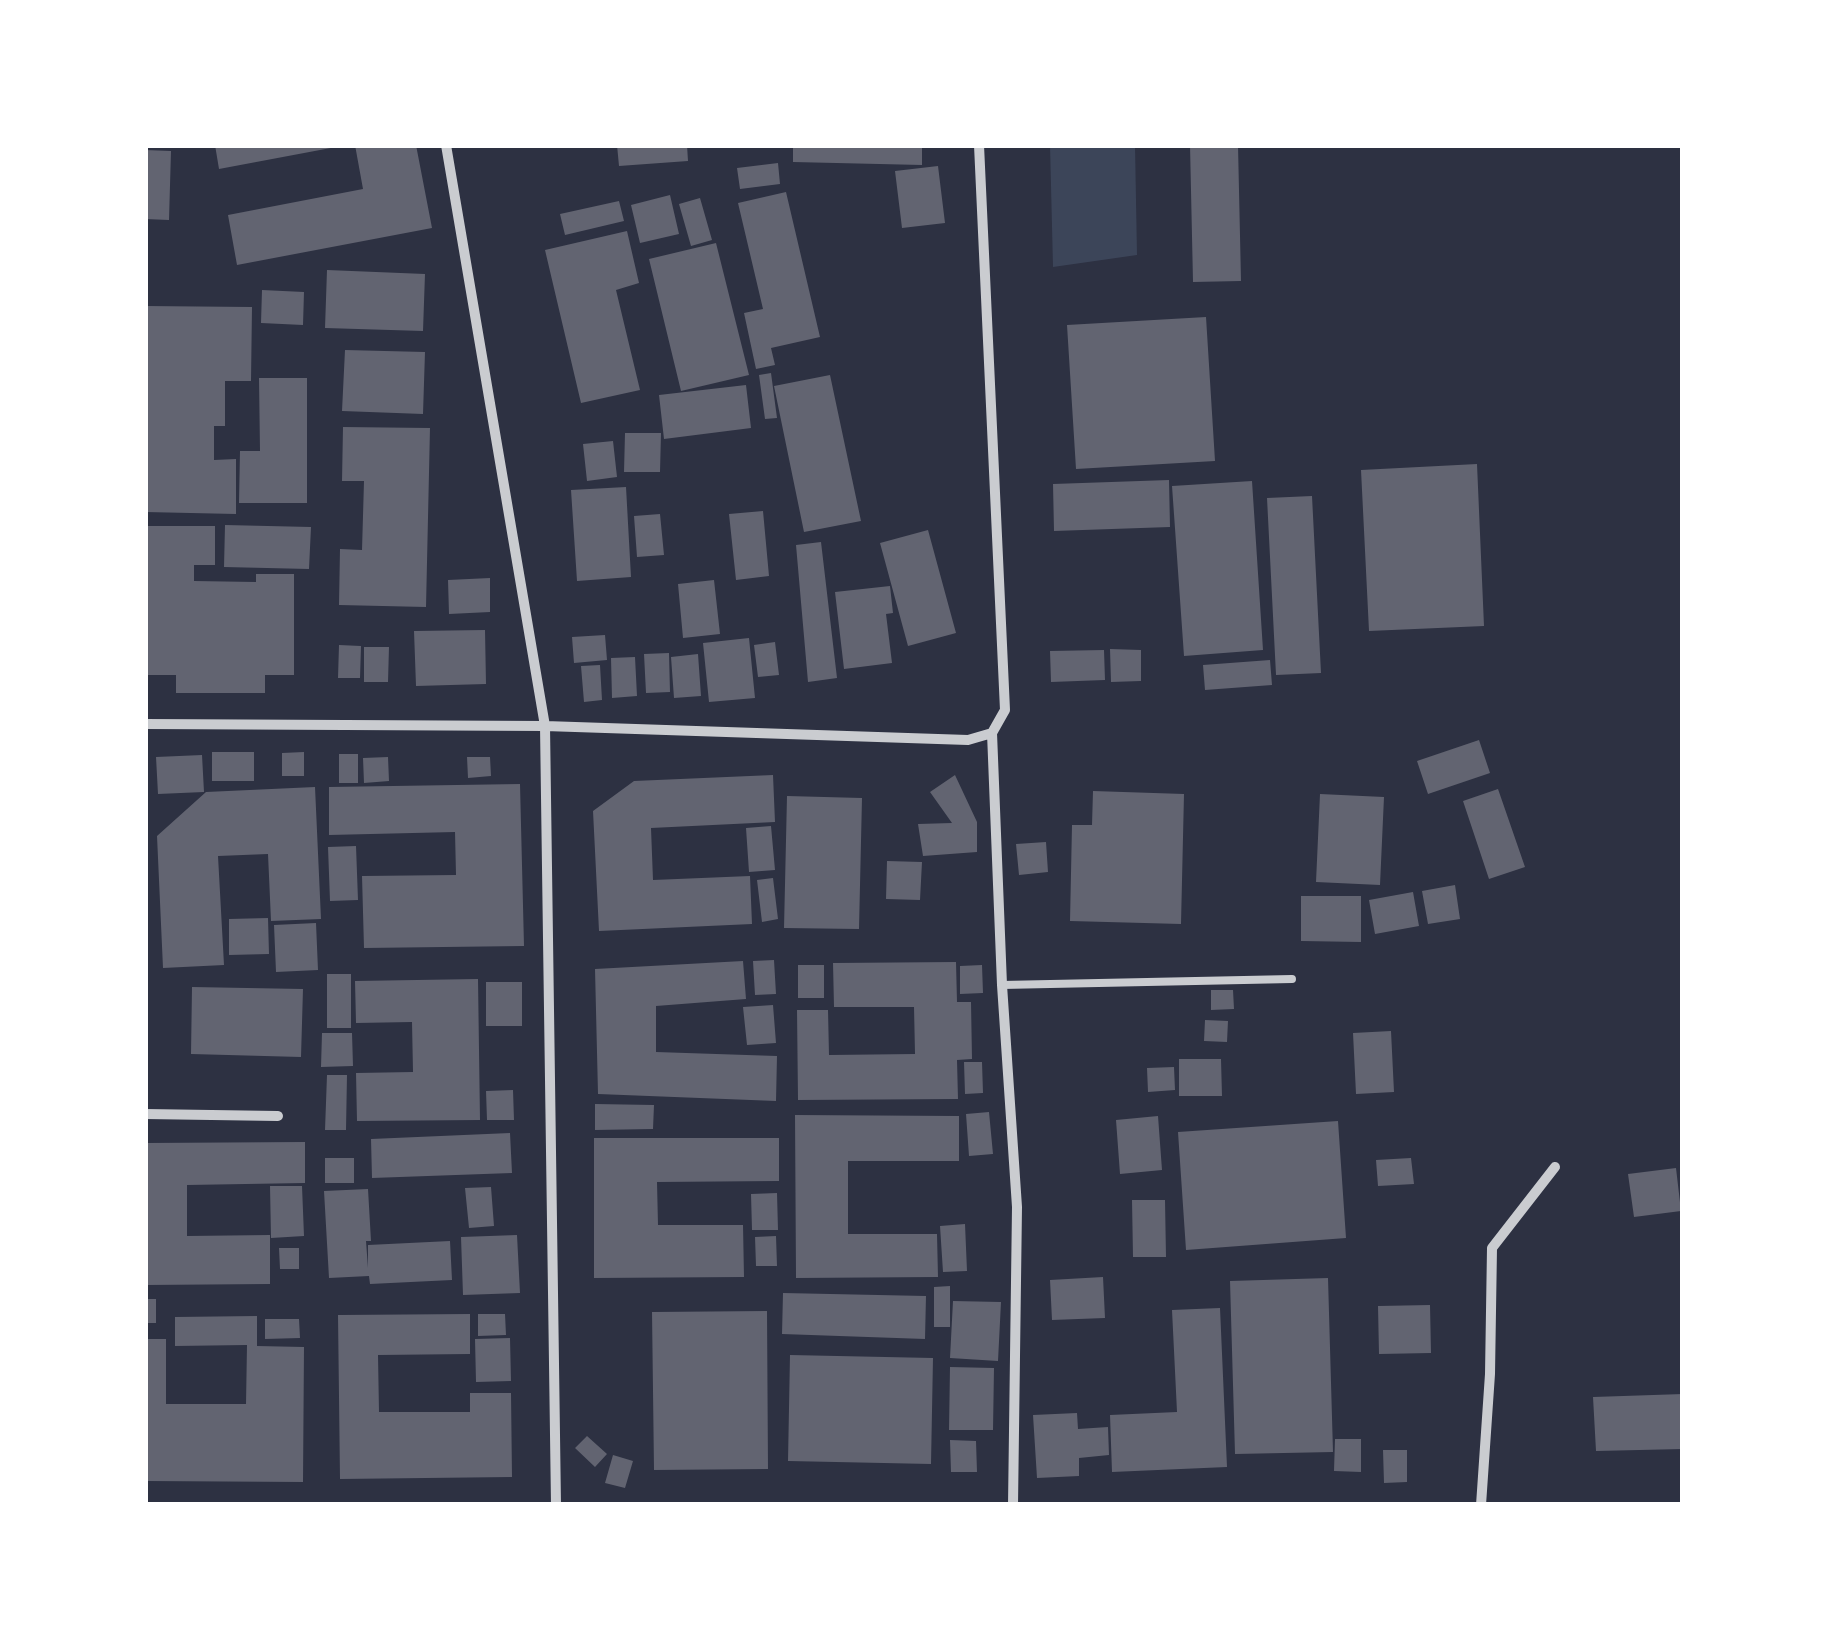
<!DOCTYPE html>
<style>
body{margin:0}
#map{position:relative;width:1828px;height:1650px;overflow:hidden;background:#2d3142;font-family:"Work Sans",sans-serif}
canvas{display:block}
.frame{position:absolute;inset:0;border:148px solid #fff;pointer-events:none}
</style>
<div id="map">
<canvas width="1828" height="1650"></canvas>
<div class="frame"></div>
</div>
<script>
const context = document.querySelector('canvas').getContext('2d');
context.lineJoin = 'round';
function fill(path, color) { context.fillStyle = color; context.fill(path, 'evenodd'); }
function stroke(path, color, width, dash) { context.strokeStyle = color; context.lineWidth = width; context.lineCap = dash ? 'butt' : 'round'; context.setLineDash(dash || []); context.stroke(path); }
fill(new Path2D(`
 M1050 145H1135L1137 255 1053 267Z`), '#3c4559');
fill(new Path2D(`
 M215 145H336V147L219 169Z
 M355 145H416L432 228 237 265 228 215 363 189Z
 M617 145H687L688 161 619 166Z
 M793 145H922V165L793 162Z
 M1190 145H1238L1241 281 1193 282Z
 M145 150 171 151 169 220 145 219Z
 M778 163 780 184 740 189 737 168Z
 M938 166 945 223 902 228 895 171Z
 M786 192 820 337 771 348 775 365 756 369 744 313 763 309 738 203Z
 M670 195 679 234 640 243 631 205Z
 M700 198 712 240 691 246 679 204Z
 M619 201 624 221 565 235 560 214Z
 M627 231 639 283 616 290 640 390 581 403 545 250Z
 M716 243 749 375 681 391 649 259Z
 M327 270 425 274 423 331 325 328Z
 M262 290 304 292 303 325 261 323Z
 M145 306 252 307 251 381H225V426H214V460L236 459V514L145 512Z
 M1206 317 1215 461 1076 469 1067 325Z
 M345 350 425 352 423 414 342 411Z
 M771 373 777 418 765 419 759 375Z
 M830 375 861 521 804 532 774 386Z
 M259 378H307V503H239L240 451H260Z
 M746 385 751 428 664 439 659 395Z
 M343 427 430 428 426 607 339 605 340 549 362 550 364 481H342Z
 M625 433H661L660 472H624Z
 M613 441 617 477 587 481 583 444Z
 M1477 464 1484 626 1369 631 1361 470Z
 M1169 480 1170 527 1054 531 1053 484Z
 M1252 481 1263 650 1184 656 1172 486Z
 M626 487 631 577 577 581 571 490Z
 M1312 496 1321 673 1276 675 1267 498Z
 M763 511 769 576 736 580 729 514Z
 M660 514 664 555 637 557 634 516Z
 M225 525 311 527 309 569 224 567Z
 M145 526H215V565H194V581L256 582V574H294V675H265V693H176V675H145Z
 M928 530 956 633 908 646 880 543Z
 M821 542 837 678 808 682 796 545Z
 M490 578V612L449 614 448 580Z
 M714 580 720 634 683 638 678 584Z
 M890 586 893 613 886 614 892 663 844 669 835 592Z
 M485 630 486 684 416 686 414 631Z
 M605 635 607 660 574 663 572 637Z
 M749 638 755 698 709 702 703 643Z
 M775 642 779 675 758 677 754 645Z
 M339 645 361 646 360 678H338Z
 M364 647H389L388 682H364Z
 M1110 649 1141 650V681L1111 682Z
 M1104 650 1105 680 1051 682 1050 651Z
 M669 653 670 692 646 693 644 654Z
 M698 654 701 696 674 698 671 657Z
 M635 657 637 696 612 698 611 658Z
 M1270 660 1272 685 1205 690 1203 665Z
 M600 665 602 700 584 702 581 666Z
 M1479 740 1490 773 1428 794 1417 761Z
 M212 752H254V781H212Z
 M304 752V776H282V753Z
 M339 754H358V783H339Z
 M202 755 204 792 158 794 156 757Z
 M388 757 389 781 364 783 363 758Z
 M467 757H490L491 776 468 778Z
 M773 775 775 822 651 828 653 880 750 876 752 924 599 931 593 811 634 781Z
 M955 775 977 822V852L923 856 918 824 952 823 930 792Z
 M520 784 524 946 364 948 362 876 456 875 455 832 329 835V787Z
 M315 787 321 919 271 921 268 854 218 856 224 965 163 968 157 836 206 792Z
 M1498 789 1525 867 1489 879 1463 801Z
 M1093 791 1184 794 1181 924 1070 921 1072 825H1092Z
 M1320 794 1384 797 1380 885 1316 882Z
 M787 796 862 798 859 929 784 928Z
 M771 826 775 870 749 872 746 828Z
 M1046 842 1048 872 1019 875 1016 844Z
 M356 846 358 900 330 901 328 847Z
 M887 861 922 862 920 900 886 899Z
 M773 878 778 919 762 922 757 880Z
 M1455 885 1460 919 1428 924 1422 891Z
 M1413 892 1419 926 1375 934 1369 900Z
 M1301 896H1361V942L1301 941Z
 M268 918 269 954 229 955V919Z
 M316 923 318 970 276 972 274 925Z
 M774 960 776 994 755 995 753 961Z
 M743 961 746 999 656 1006V1052L777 1056 776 1101 598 1094 595 969Z
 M956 962 957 1002H971L972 1059 957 1060 958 1099 798 1100 797 1010H828L829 1055 915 1054 914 1007H834L833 963Z
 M798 965H824V998H798Z
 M982 965 983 993 960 994V966Z
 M327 974H351V1028H327Z
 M478 979 480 1120 357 1121 356 1073 413 1072 412 1022 356 1023 355 981Z
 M486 982H522V1026H486Z
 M192 987 303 989 301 1057 191 1054Z
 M1211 990H1233L1234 1009 1211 1010Z
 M773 1005 776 1043 747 1045 743 1007Z
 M1205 1020 1228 1021 1227 1042 1204 1041Z
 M1391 1031 1394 1092 1356 1094 1353 1033Z
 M322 1033H352L353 1066 321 1067Z
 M1179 1059H1221L1222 1096H1179Z
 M964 1062H982L983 1093 965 1094Z
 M1174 1067 1175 1090 1148 1092 1147 1068Z
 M327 1075H347L346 1130H325Z
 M513 1090 514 1120H487L486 1091Z
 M595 1104 654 1105 653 1129 595 1130Z
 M989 1112 993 1154 969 1156 966 1114Z
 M795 1115 959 1116V1161H848V1234H937L938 1277 796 1278Z
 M1158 1116 1162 1170 1120 1174 1116 1120Z
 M1338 1121 1346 1238 1186 1250 1178 1132Z
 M510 1133 512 1173 372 1178 371 1139Z
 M594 1138H779V1181L657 1182 658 1225H743L744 1277 594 1278Z
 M305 1142V1183L187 1185V1236L270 1235V1284L145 1285V1143Z
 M325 1158H354V1183H325Z
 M1411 1158 1414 1184 1378 1186 1376 1160Z
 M1676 1168 1681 1211 1634 1217 1628 1174Z
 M270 1186H302L304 1236 271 1238Z
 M491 1187 494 1226 469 1228 465 1188Z
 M368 1189 371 1241H366L368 1268V1245L450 1241 452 1280 370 1284 369 1276 329 1278 324 1191Z
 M777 1193 778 1230H752L751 1194Z
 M1132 1200H1165L1166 1257H1133Z
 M965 1224 967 1271 943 1272 940 1226Z
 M517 1235 520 1293 463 1295 461 1237Z
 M776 1236 777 1266H756L755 1237Z
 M279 1248H299V1269H280Z
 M1103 1277 1105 1318 1052 1320 1050 1280Z
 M1328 1278 1333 1452 1235 1454 1230 1281Z
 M950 1286V1327H934V1287Z
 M783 1293 926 1296 925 1339 782 1334Z
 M145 1299H156V1323H145Z
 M953 1301 1001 1302 998 1361 950 1358Z
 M1430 1305 1431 1353 1379 1354 1378 1306Z
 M1220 1308 1227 1467 1112 1472 1110 1415 1177 1412 1172 1310Z
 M767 1311 768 1469 654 1470 652 1312Z
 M470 1314V1354L378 1355 379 1412H470V1393H511L512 1477 340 1479 338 1315Z
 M478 1314H505L506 1335 478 1336Z
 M257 1316V1346L304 1347 303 1482 145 1481V1339H166V1404H246L247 1345 175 1346V1317Z
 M265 1319H299L300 1338 265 1339Z
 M510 1338 511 1381 476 1382 475 1339Z
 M790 1355 933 1358 931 1464 788 1461Z
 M950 1367 994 1368 993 1430H949Z
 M1683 1394V1449L1596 1451 1593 1397Z
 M1077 1413 1078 1429 1108 1427 1109 1455 1079 1458V1476L1037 1478 1033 1415Z
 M587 1436 607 1454 595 1467 575 1448Z
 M1335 1439H1361V1472L1334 1471Z
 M950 1440 976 1441 977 1472H951Z
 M1383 1450H1407V1482L1384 1483Z
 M613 1455 633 1461 625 1488 605 1483Z`), '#626471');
stroke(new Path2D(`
 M1002 985 1292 979`), '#caccd0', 8);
stroke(new Path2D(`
 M446 145 545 726 556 1505
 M979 145 1005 710 992 733 1002 985 1017 1207 1013 1505
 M145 724 545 726 968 740 992 733
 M145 1114 278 1116
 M1481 1505 1490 1374 1492 1248 1555 1167`), '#caccd0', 10);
</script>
